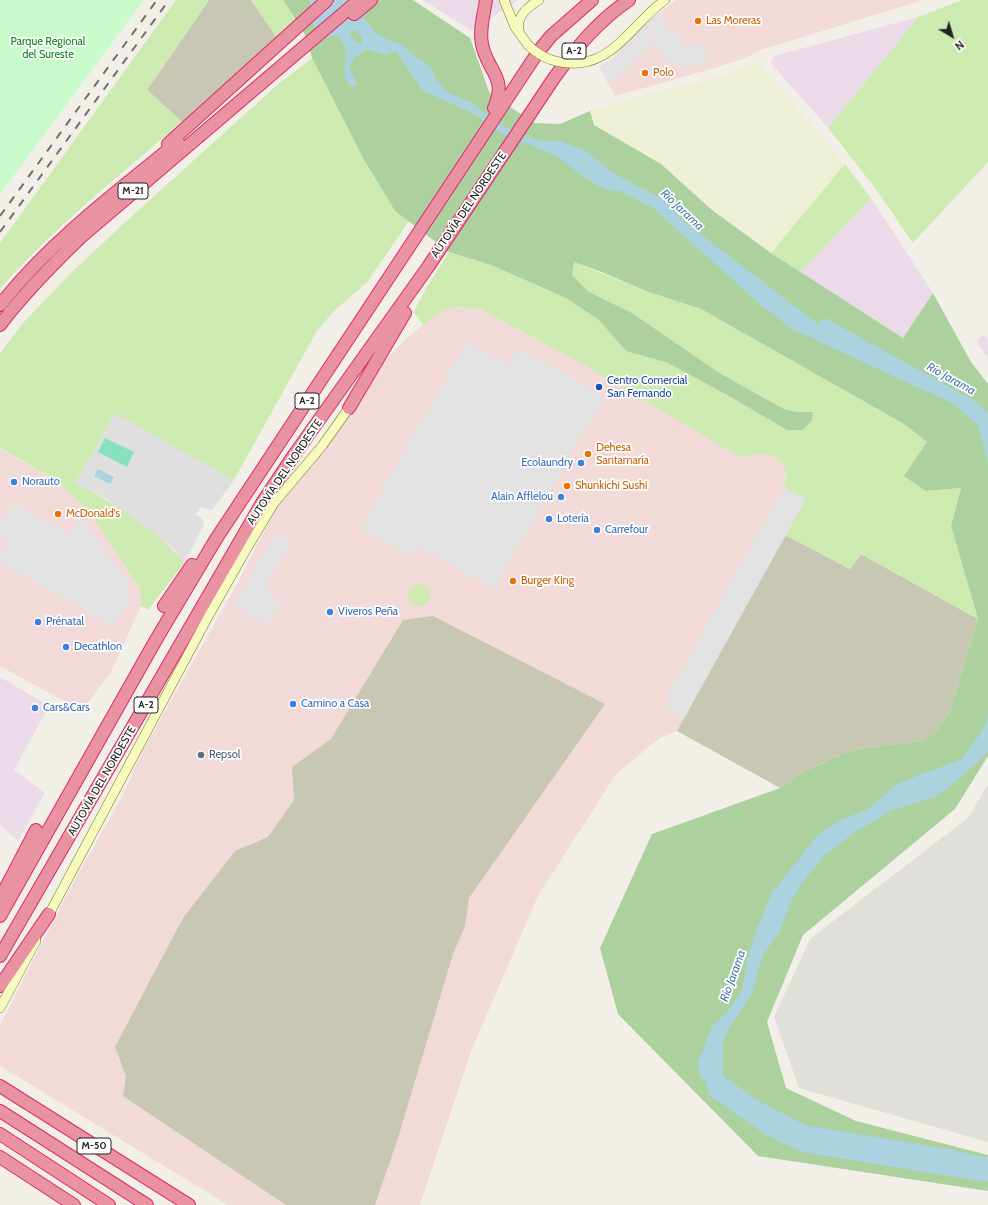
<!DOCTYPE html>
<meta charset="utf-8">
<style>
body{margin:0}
#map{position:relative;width:988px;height:1205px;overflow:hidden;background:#f2efe9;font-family:Cabin,sans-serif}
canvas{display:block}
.north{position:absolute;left:932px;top:16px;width:40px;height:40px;-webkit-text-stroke:3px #fff;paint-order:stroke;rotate:142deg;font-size:11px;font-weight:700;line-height:16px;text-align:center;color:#222}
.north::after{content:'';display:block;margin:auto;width:14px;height:18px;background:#222;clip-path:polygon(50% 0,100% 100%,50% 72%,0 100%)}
</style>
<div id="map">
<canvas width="988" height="1205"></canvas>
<div class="north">N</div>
</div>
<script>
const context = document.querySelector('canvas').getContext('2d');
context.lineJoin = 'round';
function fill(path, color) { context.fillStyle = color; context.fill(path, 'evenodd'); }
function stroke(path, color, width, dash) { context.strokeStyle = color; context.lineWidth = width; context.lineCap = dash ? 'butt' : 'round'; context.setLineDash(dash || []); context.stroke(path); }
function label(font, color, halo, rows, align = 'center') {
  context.font = font + ' Cabin,sans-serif'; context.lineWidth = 3.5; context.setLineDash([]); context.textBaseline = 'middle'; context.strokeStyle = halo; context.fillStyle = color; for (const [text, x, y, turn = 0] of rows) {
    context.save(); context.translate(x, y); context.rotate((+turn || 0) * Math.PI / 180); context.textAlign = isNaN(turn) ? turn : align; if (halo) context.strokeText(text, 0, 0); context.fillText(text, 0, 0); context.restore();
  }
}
fill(new Path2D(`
 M115 412 234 480 212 510 200 507 196 515 202 518 204 525 184 563 174 549 105 498 75 483Z`), '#e0dfdf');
fill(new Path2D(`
 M676 0H923L761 50 745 58 715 68 615 96 599 66 613 58 645 24Z
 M456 307 480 309 590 368 743 458 762 453 775 457 785 468 786 474 784 487 806 499 677 731 660 738 616 774 538 896 472 1049 420 1205H228L0 1066V1025L66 896 124 793 140 756 238 582 275 510 354 391 407 338 423 325 437 314Z
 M0 449 56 480 89 511 141 590V606L111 672 82 711 0 666Z`), '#f2dad9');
fill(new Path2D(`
 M423 0H518L472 31Z
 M918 17 828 128 771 63 774 56Z
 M871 198 933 293 903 338 800 272Z
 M983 335 988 339V358L976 341Z
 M0 677 49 706 14 770 45 793 18 841 0 825Z`), '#ebdbe8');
fill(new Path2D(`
 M988 784V1142L799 1088 774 1017 810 939 969 817Z`), '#e1dfda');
fill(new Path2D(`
 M209 0H251L277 38 182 122 147 90Z
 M785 535 850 569 861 554 978 619 950 710 937 731 924 741 858 749 840 755 805 771 780 788 677 731Z
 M433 616 605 704 469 898 465 926 453 954 398 1138 375 1205H286L123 1096 126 1076 115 1047 183 918 235 851 268 837 294 800 292 767 331 739 403 620Z`), '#c7c7b4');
fill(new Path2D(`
 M757 61 845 164 771 253 623 143 594 125 590 111 644 95 724 76Z`), '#eef0d5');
fill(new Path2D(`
 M176 0H209L147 90 182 122C120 175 54 227 0 289V243Z
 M251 0H283L295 20 277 38Z
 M962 0H988V162L913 243 875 188 828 128 918 17Z
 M312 58 364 160 395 211 409 221 368 281 332 313 317 331 234 480 115 413 75 483C109 500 162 533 184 563L148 610 141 606V590L89 511 56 480 0 448V354L22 324 71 273 121 226 276 86Z
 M845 164 871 198 800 272 771 253Z
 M449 252 491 265 566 298 599 320 626 351 668 363 727 395 787 430 813 412H798L784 409 721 374 632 313 589 292 572 275 574 262 646 291 701 309 904 424 927 442 926 491 961 488 951 526 978 619 861 554 850 569 785 535 805 499 784 487C785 483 787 478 786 474 785 462 772 453 761 454 750 455 746 459 736 455L590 368 480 309 456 307 437 314 423 325 414 312 427 287Z
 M408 595a11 11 0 1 1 22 0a11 11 0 1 1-22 0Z`), '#cdebb0');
fill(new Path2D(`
 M283 0H310L314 25 341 0H413L470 38 490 94 535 123 560 124 590 111 594 125 661 164 712 210 771 253 903 338 933 293 971 362 988 384V756L955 809 803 935 767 1022 786 1088 856 1121 988 1155V1191L758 1156 618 1014 600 948 652 834 780 788 805 771 840 755 858 749 923 741 937 731 950 710 978 619 951 526 961 488 926 491 904 476 927 442 904 424 701 309 646 291 599 271 574 262 572 275 589 292 632 313 721 374 784 409 798 412H813L812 420 803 430H787L727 395 668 363 626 351 599 320 566 298 491 265 449 252 395 211 364 160 312 58 304 33Z`), '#add19e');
fill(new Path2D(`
 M0 0H144L0 194Z`), '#c8facc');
fill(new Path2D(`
 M105 438 134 452 127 467 98 452Z`), '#88e0be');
fill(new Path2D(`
 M660 12 670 31 675 29 684 48 699 40 709 62 680 69 677 61 667 63 645 24Z
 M644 25 655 44 635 59 632 67 607 82 599 66 613 58Z
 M467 342 506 364 505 366 507 368 519 348 604 396 494 589 417 546 410 557 360 529Z
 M784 487 806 499 683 720 666 710 667 696Z
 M13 502 70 534 79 517 87 524 127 581 130 598 114 626 0 562V555L8 540 0 535V526Z
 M275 534 292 542 266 584 274 602 281 598 283 602 267 626 235 604Z`), '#e2e2e2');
fill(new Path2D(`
 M310 0H319L334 5 333 0H355L362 10 364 19 372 29 382 37 403 45 407 50 431 67 435 78 447 92 471 103 503 126 522 134 540 141H560L586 151 614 174 663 199 681 219 818 324 825 318 977 402 988 413V463L978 425 954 404 792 329 762 306 653 208 621 191 609 190 596 185 554 155 499 132 473 113 423 91 396 51 385 55 367 49 357 56 349 67 357 84 352 87C334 71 358 55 336 35L325 37C310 28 314 15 310 0ZM356 30 362 38V43H356L350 37 351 31Z
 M98 469 114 477 110 484 94 476Z
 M988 715V751L976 764 938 796 892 810 855 832 825 855 807 877 792 899 780 931 763 955 752 993 731 1025 722 1043 723 1076 762 1103 805 1125 948 1149 988 1158V1182L802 1152 766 1135 709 1095 705 1079 711 1044 724 1016 742 991 748 958 756 931 772 893 816 837 838 821 868 809 899 783 962 759 983 730Z`), '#aad3df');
stroke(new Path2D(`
 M716 1085 705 1073 703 1065 717 1029 730 1017`), '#aad3df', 11);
const secondary = new Path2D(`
 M504 0 515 27 528 45
 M520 34C514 19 527 7 539 0
 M580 63C617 59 636 20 665 0
 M47 918 209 615 243 555 274 503 322 446 349 408
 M0 1008 36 941`);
const highway = new Path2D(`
 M486 0C484 14 479 30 482 44 487 72 508 76 494 108
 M354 14 371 0
 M168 144 327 0
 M0 305C51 241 115 193 178 142
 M0 325C24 293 52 265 81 237L359 0
 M349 408 405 313
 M164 606 192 565
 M0 899 36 830
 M0 916 157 638 216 539 538 52 551 36 592 0
 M0 956 262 503 294 455 428 267 554 78C576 48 598 21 629 0
 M0 986 49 914
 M0 1086 189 1205
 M0 1111 147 1205
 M0 1134 109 1205
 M0 1157 74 1205`);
stroke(secondary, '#707d05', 10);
stroke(highway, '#dc2a67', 14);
stroke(secondary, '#f7fabf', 9);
stroke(highway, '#e892a2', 12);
stroke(new Path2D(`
 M0 216 157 0
 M0 232 169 0`), '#707070', 2, [8, 8]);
const secondaryBridge = new Path2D(`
 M528 45C543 60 559 64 580 63`);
stroke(secondaryBridge, '#707d05', 10, []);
stroke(secondaryBridge, '#f7fabf', 9);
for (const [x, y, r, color] of [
 [698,21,4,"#e8710a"],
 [645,73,4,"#e8710a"],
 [599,387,4,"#1a4fb4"],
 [588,454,4,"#e8710a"],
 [581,463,4,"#3f7fe0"],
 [14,482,4,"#3f7fe0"],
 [567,486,4,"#e8710a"],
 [561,497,4,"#3f7fe0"],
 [58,514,4,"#e8710a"],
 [549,519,4,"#3f7fe0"],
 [597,530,4,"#3f7fe0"],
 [513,581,4,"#e8710a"],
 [330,612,4,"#3f7fe0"],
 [38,622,4,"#3f7fe0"],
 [66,647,4,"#3f7fe0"],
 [293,704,4,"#3f7fe0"],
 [35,708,4,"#3f7fe0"],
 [201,755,4,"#5c6f8a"]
]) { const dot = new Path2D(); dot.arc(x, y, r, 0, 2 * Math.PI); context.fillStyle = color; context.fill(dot); stroke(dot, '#fff', 1.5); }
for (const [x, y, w] of [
 [574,51,24],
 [133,191,30],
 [307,401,24],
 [146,705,24],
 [94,1146,34]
]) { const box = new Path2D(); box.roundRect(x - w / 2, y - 8, w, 16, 3); context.fillStyle = '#fff'; context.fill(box); stroke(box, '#222', 1); }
label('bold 10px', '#222', null, [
 ["A-2",574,51],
 ["M-21",133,191],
 ["A-2",307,401],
 ["A-2",146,705],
 ["M-50",94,1146]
]);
label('11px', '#c56008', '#fff', [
 ["Las Moreras",706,21],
 ["Polo",653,73],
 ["Dehesa",596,448],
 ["Santamaría",596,461],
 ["Shunkichi Sushi",575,486],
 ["McDonald's",66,514],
 ["Burger King",521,581]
], 'left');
label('11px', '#0c8416', '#fff', [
 ["Parque Regional",48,42],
 ["del Sureste",48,55]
]);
label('11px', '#222', '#fff', [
 ["AUTOVÍA DEL NORDESTE",469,205,-56],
 ["AUTOVÍA DEL NORDESTE",285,472,-56],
 ["AUTOVÍA DEL NORDESTE",102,781,-60]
]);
label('11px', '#164399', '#fff', [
 ["Centro Comercial",607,381],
 ["San Fernando",607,394]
], 'left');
label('11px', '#366cbe', '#fff', [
 ["Ecolaundry",573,463,"right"],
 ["Norauto",22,482],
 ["Alain Afflelou",553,497,"right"],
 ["Lotería",557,519],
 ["Carrefour",605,530],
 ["Viveros Peña",338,612],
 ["Prénatal",46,622],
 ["Decathlon",74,647],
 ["Camino a Casa",301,704],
 ["Cars&Cars",43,708]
], 'left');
label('11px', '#4e5e75', '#fff', [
 ["Repsol",209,755]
], 'left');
label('italic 12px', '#4a7aab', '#fff', [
 ["Río Jarama",682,210,43],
 ["Río Jarama",951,379,29],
 ["Río Jarama",733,976,-70]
]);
</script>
